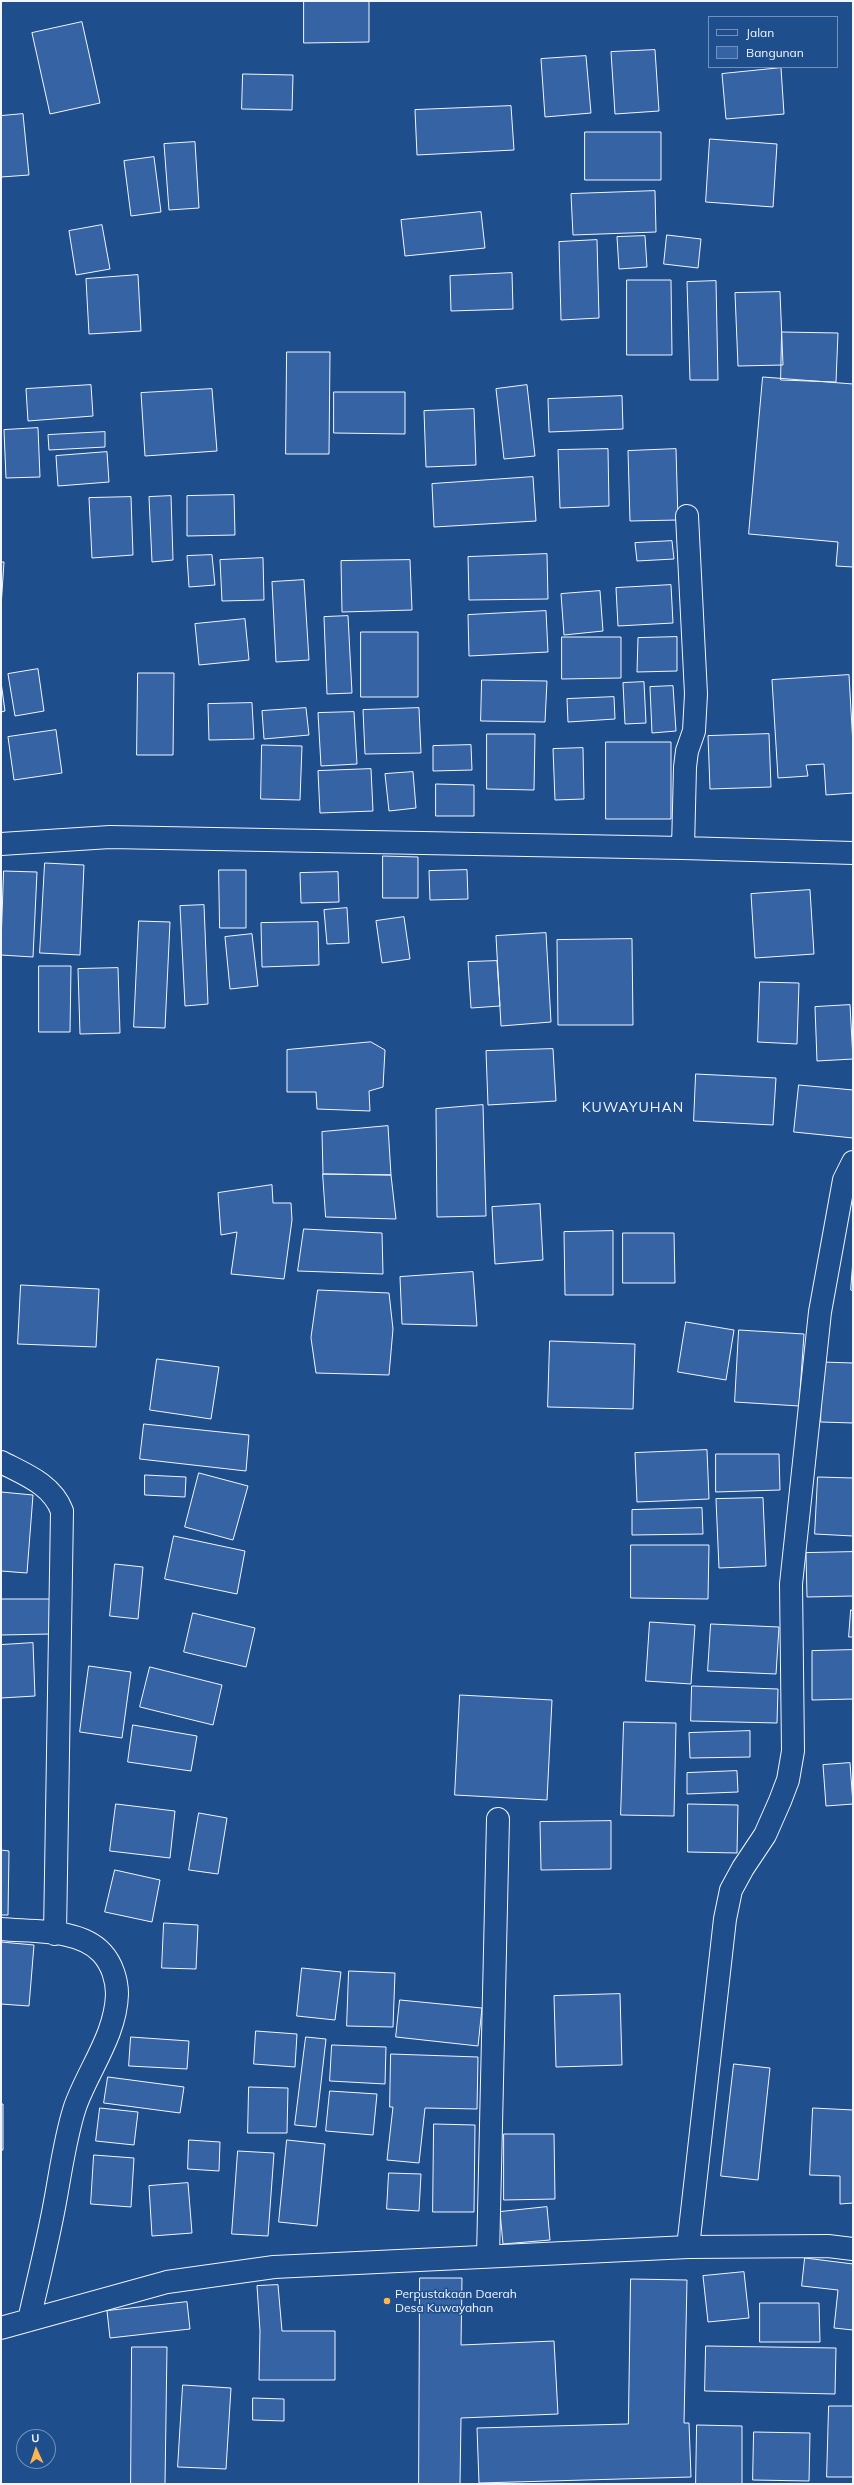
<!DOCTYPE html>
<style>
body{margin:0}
#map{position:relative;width:854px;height:2485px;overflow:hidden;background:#1f4e8c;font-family:Mulish,sans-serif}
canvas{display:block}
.frame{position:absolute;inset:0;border:2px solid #f2f6ff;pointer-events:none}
.legend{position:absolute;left:708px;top:16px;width:130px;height:52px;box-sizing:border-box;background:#1f4e8c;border:1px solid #7391ba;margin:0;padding:5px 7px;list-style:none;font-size:12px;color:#f2f6ff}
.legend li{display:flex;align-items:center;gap:8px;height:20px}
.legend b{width:20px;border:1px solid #7391ba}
.north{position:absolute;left:16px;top:2429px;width:40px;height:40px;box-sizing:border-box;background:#1f4e8c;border:1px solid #7391ba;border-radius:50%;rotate:357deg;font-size:11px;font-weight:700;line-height:16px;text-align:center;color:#f2f6ff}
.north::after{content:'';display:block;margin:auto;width:14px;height:18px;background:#ffb74d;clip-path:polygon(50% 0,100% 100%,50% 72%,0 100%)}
</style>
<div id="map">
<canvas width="854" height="2485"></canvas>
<div class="frame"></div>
<ul class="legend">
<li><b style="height:5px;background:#1f4e8c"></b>Jalan</li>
<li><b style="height:11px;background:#3563a3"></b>Bangunan</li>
</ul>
<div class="north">U</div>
</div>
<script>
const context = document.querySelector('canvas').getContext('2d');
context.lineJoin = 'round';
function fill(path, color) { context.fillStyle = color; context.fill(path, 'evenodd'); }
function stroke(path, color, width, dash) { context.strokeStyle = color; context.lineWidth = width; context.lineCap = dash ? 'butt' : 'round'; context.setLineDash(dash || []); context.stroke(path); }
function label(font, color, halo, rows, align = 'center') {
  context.font = font + ' Mulish,sans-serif'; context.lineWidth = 3; context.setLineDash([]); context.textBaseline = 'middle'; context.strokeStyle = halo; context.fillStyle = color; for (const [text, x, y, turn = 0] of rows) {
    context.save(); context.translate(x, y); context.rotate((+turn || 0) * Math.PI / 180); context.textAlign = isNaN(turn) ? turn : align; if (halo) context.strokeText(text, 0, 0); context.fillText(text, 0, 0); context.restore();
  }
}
const building = new Path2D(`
 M304 1H369V42L304 43Z
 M82 22 100 103 50 114 32 33Z
 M655 50 659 111 615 114 611 52Z
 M586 56 591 113 545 117 541 59Z
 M781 68 784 114 726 119 722 74Z
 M243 74 293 75 292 110 242 109Z
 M511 106 514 150 417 155 415 110Z
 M23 114 29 175 1 177V116Z
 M585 132H661V180H585Z
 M710 139 777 144 773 207 706 202Z
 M195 142 199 208 169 210 164 144Z
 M154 157 161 212 131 216 124 161Z
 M655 191 656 232 573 235 571 194Z
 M481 212 485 248 405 256 401 220Z
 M102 225 110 269 76 275 69 231Z
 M667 235 701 239 698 268 664 264Z
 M645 236 647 267 619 269 617 237Z
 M597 240 599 318 561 320 559 242Z
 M512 273 513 309 451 311 450 276Z
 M138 275 141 331 89 334 86 279Z
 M627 280H671L672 355H627Z
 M716 281 718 380H690L687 282Z
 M780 292 783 365 738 366 735 293Z
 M782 332 838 333 836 382 781 380Z
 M287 352H330L329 454H286Z
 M763 377 853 384V567L836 566 838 542 749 534Z
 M91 385 93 416 28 421 26 389Z
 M527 385 535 456 504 459 496 389Z
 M212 389 217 451 145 456 141 393Z
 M334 392H405V434L334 433Z
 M622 396 623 429 549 432 548 399Z
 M474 409 476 465 426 467 424 411Z
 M38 428 40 477 6 478 4 430Z
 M105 432V447L49 450 48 435Z
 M608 449 609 506 560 508 558 450Z
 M676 449 678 520 630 521 628 451Z
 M107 452 109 482 58 486 56 456Z
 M533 477 536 521 434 527 432 484Z
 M234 495 235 535 187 536V496Z
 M171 496 173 560 152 562 149 497Z
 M131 497 133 555 92 558 89 498Z
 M672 541 674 559 637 561 635 543Z
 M547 554 548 599 469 600 468 557Z
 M212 555 215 585 189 587 187 556Z
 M263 558 264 600 222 601 220 560Z
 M410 560 412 610 342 612 341 561Z
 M1 562H4L1 607Z
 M304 580 309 660 276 662 272 582Z
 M671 585 673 623 618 626 616 588Z
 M600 591 603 631 564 635 561 594Z
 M546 611 548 652 469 656 468 615Z
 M348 616 352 693 327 694 324 617Z
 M245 619 249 660 199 665 195 624Z
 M361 632H418V697H361Z
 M562 637H621V678L562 679Z
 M677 637V671L637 672 638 638Z
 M38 669 44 711 15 716 8 674Z
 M138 673H174L173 755H137Z
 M849 675 853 745V793L826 795 824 764 806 765 808 776 778 778 772 680Z
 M482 680 547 681 545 722 481 721Z
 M1 682 5 711 1 712Z
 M644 682 646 723 625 724 623 683Z
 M673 686 676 731 652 733 650 687Z
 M614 697 615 719 568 722 567 699Z
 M252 703 254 739 209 740 208 704Z
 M306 708 309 735 264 739 262 711Z
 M419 708 421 753 365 754 363 710Z
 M354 712 357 764 321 766 318 713Z
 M56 730 62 773 14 780 8 737Z
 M487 734H535L534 790 487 789Z
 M769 734 771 787 710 789 708 736Z
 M606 742H671V819H606Z
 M262 745 302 746 300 800 261 799Z
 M471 745 472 770 433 771V746Z
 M583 748 584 799 555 800 553 749Z
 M371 769 373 811 320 813 318 771Z
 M413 772 416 808 389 811 385 774Z
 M436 784 474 785V816H436Z
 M383 856 418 857V898H383Z
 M45 863 84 865 80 955 40 953Z
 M219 870H246V928H220Z
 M467 870 468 899 430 900 429 871Z
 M4 871 37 872 33 957 1 955Z
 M338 872 339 902 301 903 300 873Z
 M810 890 814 954 755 958 751 894Z
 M204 905 208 1004 185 1006 180 906Z
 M347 908 349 943 327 944 324 910Z
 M404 917 410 959 382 963 376 921Z
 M139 921 170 922 165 1028 134 1027Z
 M318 922 319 965 262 967 261 923Z
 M546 933 551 1022 501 1026 496 936Z
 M252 934 258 986 230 989 225 937Z
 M632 939 633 1025H558L557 940Z
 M497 961 500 1006 471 1008 468 962Z
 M39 966H71L70 1032H39Z
 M118 968 120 1033 80 1034 78 969Z
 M760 982 799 983 797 1044 758 1042Z
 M850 1005 853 1059 817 1061 815 1007Z
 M371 1042 385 1050 383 1087 369 1091 370 1111 317 1109 316 1092H287V1050Z
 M553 1049 556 1101 488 1105 486 1051Z
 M696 1074 776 1078 773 1125 694 1121Z
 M799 1085 853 1090V1138L794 1132Z
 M483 1105 486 1216 437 1217 436 1109Z
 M388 1126 391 1175 323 1174 322 1132Z
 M323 1174 391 1175 396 1219 326 1217Z
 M272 1185 273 1203H291L292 1220 284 1279 231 1274 237 1232 221 1235 218 1193Z
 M540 1204 543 1260 495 1264 492 1207Z
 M304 1229 382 1233 383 1274 298 1271Z
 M613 1231V1295H565L564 1232Z
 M623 1233H674L675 1283H623Z
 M853 1260V1291L851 1290Z
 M473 1272 477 1326 402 1324 400 1277Z
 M21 1285 99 1289 96 1347 18 1344Z
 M318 1290 389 1293 393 1329 389 1375 316 1373 311 1338Z
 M686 1322 734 1330 726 1380 678 1372Z
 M739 1330 804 1334 799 1406 735 1402Z
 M550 1341 635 1344 633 1409 548 1407Z
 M157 1359 219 1367 211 1419 150 1410Z
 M822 1362 853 1363V1423L821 1422Z
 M144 1424 249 1435 246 1471 140 1459Z
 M707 1450 709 1499 637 1502 635 1453Z
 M716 1454H779L780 1490 716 1492Z
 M199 1473 248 1486 233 1540 185 1527Z
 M145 1475 186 1477 185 1497 145 1495Z
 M818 1477 853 1478V1536L815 1534Z
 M1 1492 33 1495 27 1573 1 1571Z
 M763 1498 766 1566 719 1568 716 1499Z
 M702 1508 703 1534 632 1535V1510Z
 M174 1536 245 1551 237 1594 165 1579Z
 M631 1545H709L708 1599 631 1598Z
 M853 1552V1596L807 1597 806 1553Z
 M115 1564 143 1567 138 1619 110 1616Z
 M1 1599H51V1634L1 1635Z
 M851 1610 853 1611V1637H849Z
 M193 1613 255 1628 246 1667 184 1652Z
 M650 1622 695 1625 691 1684 646 1681Z
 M711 1624 779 1627 776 1674 708 1671Z
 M33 1643 35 1696 1 1698V1645Z
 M853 1650V1699L812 1700V1651Z
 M89 1666 131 1672 122 1738 80 1732Z
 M150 1667 222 1685 213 1725 140 1707Z
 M692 1686 778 1689 777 1723 691 1721Z
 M460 1695 552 1700 547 1800 455 1795Z
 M624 1722 676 1723 674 1816 621 1815Z
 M133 1725 197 1736 191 1771 128 1762Z
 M750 1731V1757L690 1758 689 1733Z
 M850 1763 853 1804 826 1806 823 1765Z
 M737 1771 738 1792 687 1794V1773Z
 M116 1804 175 1811 170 1858 110 1851Z
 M688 1804 738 1805 737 1853 688 1852Z
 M199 1813 227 1818 218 1874 189 1870Z
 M611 1821V1869L541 1870 540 1822Z
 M1 1850 9 1851 8 1915H1Z
 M115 1870 160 1880 152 1922 105 1912Z
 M164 1923 198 1925 196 1969 162 1968Z
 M1 1942 34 1945 29 2006 1 2004Z
 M302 1968 341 1972 335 2020 297 2016Z
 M349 1971 395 1973 393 2027 347 2026Z
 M620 1994 622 2065 556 2067 554 1996Z
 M400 2000 482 2008 478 2046 396 2037Z
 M256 2031 297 2034 295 2067 254 2064Z
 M131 2037 189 2041 187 2069 129 2066Z
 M306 2037 326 2039 316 2127 295 2125Z
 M332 2045 386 2047 385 2084 330 2081Z
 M391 2054 478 2057 477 2109 425 2108 419 2163 387 2160 393 2107H390Z
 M734 2064 770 2068 758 2180 721 2176Z
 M108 2077 184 2087 180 2113 104 2103Z
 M249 2087 288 2088 287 2133H248Z
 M330 2091 377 2094 373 2135 326 2131Z
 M1 2104H3V2150H1Z
 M100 2108 138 2112 134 2145 96 2141Z
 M813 2108 853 2110V2203L840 2204V2176L810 2175Z
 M434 2124 475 2125 474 2212H433Z
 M504 2134H554L555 2199 504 2200Z
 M189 2140 220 2142 219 2171 188 2169Z
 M287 2140 325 2144 317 2226 279 2222Z
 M238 2151 274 2153 268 2236 232 2234Z
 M94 2155 134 2158 131 2207 91 2204Z
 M389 2173 421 2174 419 2211 387 2209Z
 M188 2183 192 2233 152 2236 149 2186Z
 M547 2207 550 2240 503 2244 500 2212Z
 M805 2258 853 2264V2330L834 2328 838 2290 802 2286Z
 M744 2272 749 2318 708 2322 703 2276Z
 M420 2278H462L461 2345 554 2341 558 2414 461 2418 460 2484H419Z
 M631 2279 687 2280 684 2423H689L691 2477 479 2483 477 2428 628 2424Z
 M278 2285 282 2331H335V2380H259L260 2331 257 2286Z
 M187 2302 190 2329 110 2338 107 2311Z
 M760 2303H819L820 2342H760Z
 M706 2346 836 2348 835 2394 705 2391Z
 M132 2347H167L165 2484H131Z
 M183 2385 231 2388 226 2469 178 2467Z
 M253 2398 284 2399V2421L253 2420Z
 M829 2406H853V2477H827Z
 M697 2425 742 2426V2484H696Z
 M754 2432 810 2433 809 2481 753 2480Z`);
fill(building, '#3563a3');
stroke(building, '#f2f6ff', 1);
const street = new Path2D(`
 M1 844 110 837 683 848 853 853
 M683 848 685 767 687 751 694 731 696 694 687 516
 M1 1462C24 1474 52 1484 62 1511L55 1934
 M1 1929C31 1932 80 1928 102 1953 112 1964 117 1980 117 1994 116 2035 88 2070 75 2107 65 2138 61 2170 55 2202 48 2241 38 2280 29 2320
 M688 2247 725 1919 731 1890 743 1868 765 1835 780 1801 788 1780 793 1751 791 1584 820 1312 844 1180 853 1162
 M488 2256 498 1819
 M1 2328 167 2282 274 2267 688 2247 828 2246 853 2249`);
stroke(street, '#f2f6ff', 24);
stroke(street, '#1f4e8c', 22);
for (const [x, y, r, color] of [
 [387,2301,4,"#ffb74d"]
]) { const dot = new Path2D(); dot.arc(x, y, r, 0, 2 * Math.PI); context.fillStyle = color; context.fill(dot); stroke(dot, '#1f4e8c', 1.5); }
label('12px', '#f2f6ff', '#1f4e8c', [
 ["Perpustakaan Daerah",395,2294],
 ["Desa Kuwayahan",395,2308]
], 'left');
context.letterSpacing = '1px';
label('14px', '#f2f6ff', '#1f4e8c', [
 ["KUWAYUHAN",633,1108]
]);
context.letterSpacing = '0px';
</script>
